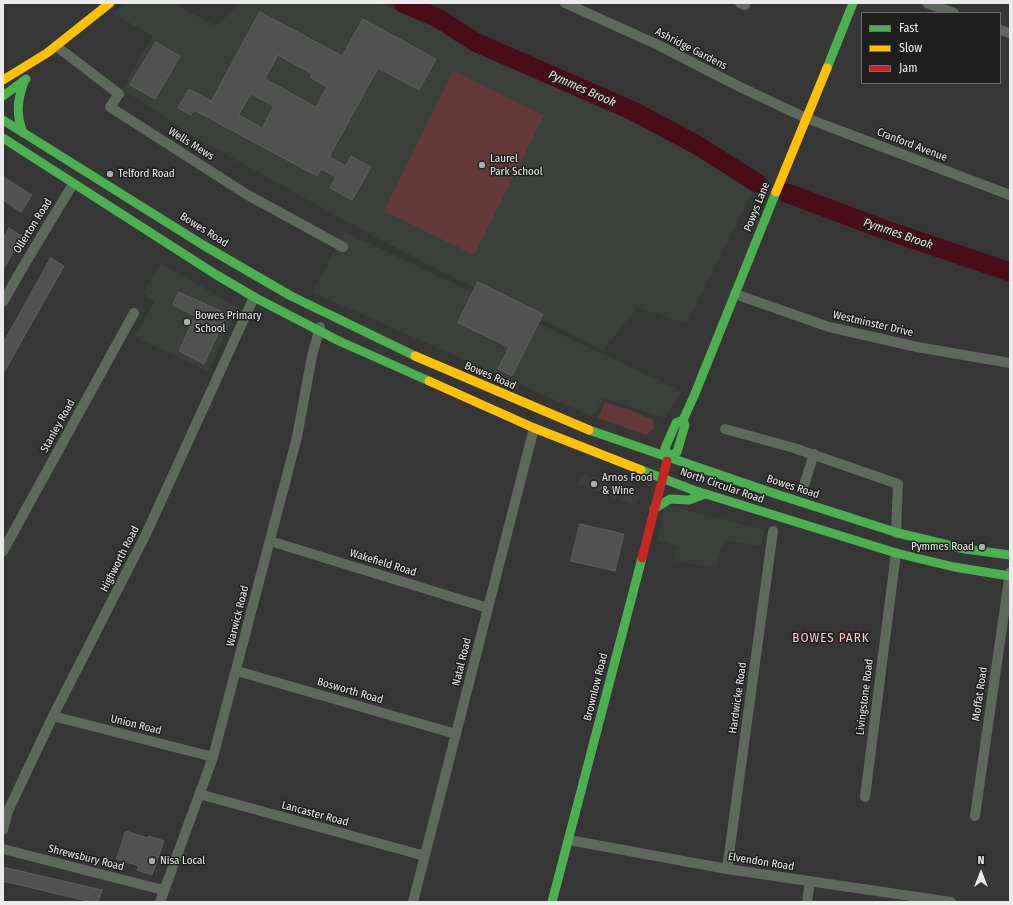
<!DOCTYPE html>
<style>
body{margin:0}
#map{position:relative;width:1013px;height:905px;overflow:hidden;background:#363636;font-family:"Fira Sans Condensed",sans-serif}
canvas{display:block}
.frame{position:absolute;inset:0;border:4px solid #eaebea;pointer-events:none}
.legend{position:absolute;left:861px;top:12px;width:140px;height:72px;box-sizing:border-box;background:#1d1e1d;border:1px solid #6f706f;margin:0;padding:5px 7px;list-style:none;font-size:12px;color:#eaebea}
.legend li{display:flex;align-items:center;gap:8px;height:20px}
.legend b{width:20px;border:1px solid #6f706f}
.north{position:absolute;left:961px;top:853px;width:40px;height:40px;-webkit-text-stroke:3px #1d1e1d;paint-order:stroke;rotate:0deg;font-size:11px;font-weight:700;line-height:16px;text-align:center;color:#eaebea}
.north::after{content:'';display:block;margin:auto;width:14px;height:18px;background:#eaebea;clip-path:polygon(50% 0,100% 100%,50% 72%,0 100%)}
</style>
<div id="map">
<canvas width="1013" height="905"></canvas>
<div class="frame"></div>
<ul class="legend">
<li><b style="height:5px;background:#4caf50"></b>Fast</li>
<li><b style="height:5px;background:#ffc107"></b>Slow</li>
<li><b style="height:5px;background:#c62828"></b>Jam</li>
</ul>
<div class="north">N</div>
</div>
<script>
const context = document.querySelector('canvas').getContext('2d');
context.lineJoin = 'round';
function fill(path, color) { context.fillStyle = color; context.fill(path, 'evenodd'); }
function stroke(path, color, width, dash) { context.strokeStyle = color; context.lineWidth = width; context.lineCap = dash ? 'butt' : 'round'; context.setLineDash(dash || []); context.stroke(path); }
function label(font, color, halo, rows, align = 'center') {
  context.font = font + ' "Fira Sans Condensed",sans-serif'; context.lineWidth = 3; context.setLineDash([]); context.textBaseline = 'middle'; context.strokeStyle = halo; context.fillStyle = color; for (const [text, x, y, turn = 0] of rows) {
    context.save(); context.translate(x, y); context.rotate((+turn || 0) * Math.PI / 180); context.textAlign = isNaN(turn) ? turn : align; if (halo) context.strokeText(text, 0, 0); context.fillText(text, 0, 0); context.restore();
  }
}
fill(new Path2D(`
 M126 3H172L216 26 240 3H380L582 95 692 150 754 190 687 324 637 307 603 350 456 279 349 223 193 136 122 89 153 36 113 14Z
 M345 232 681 391 665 418 604 398 593 417 312 292Z
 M160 263 238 307 208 372 135 337 155 301 143 294Z
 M582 473 640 496 635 505 577 484Z
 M665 504 764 530 761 546 724 540 716 568 673 560 677 546 657 540Z`), '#3a4039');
fill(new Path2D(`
 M453 71 544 115 474 255 384 211Z
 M856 216 1010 268V282L853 222Z
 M605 403 628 409 654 420 653 430 646 435 598 418Z`), '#623839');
stroke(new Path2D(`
 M403 3 438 18 475 42 633 111 697 145 757 183
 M787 193 883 229 1010 272`), '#490d17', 19);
const building = new Path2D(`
 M260 12 342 56 363 19 436 59 419 90 378 68 329 157 346 166 351 156 371 167 352 200 330 188 336 177 321 169 317 176 194 110 191 115 178 108 189 89 211 101ZM278 55 312 74 310 77 327 87 316 107 265 79ZM251 94 274 106 262 128 239 115Z
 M156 42 180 56 155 99 130 85Z
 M3 177 32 195 21 212 3 200Z
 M9 228 22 236 3 270V240Z
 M51 258 64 266 3 374V344Z
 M478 282 543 314 512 376 498 369 509 347 458 323Z
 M179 292 227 314 204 364 179 351 195 316 173 305Z
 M580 524 624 534 615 571 571 561Z
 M126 831 148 838 149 836 164 841 152 875 137 870 139 866 117 859Z
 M3 867 102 890 98 902H91L3 881Z`);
fill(building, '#505150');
stroke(building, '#5d5d5d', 1);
stroke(new Path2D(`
 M565 3 656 44 740 87 806 118 1010 195
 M740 3 745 5
 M927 3 954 13
 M1000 30 1010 33
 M56 46 119 94 110 107 246 194 343 247
 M735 294 829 327 917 347 1010 363
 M3 302C25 262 49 224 73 184
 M725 429 794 448 898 484 896 533
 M804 485 814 454
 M270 541 488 608
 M3 551 134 313
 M237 671 456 734
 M53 716 213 757
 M199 794 425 856
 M865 797 896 553
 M975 816 1010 572
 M3 830 8 811 53 716 146 534 254 297
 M569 840 727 869 951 902
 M3 849 163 890
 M727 869 773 531
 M160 902 213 757 297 437 312 356 320 327
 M413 902 534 428
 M807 902 810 882`), '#5e685c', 10);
stroke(new Path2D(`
 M827 68 853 3
 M3 96 26 79
 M3 120 203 245 291 296 415 356
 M23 133C16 114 17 101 24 82
 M3 138 215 274 254 297 339 341 429 381
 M589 430 776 494 898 533 965 549 1010 555
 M668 457 677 452 685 425 683 420
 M667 461 668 457 665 448 676 423 683 420 694 396 776 192
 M641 470 693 490 896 553 954 567 1010 576
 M654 509 670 499 689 500 705 494
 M552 902 642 558`), '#4caf50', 9);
stroke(new Path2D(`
 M3 80 47 53 110 3
 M776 192 827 68
 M415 356 589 430
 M429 381 534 428 641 470`), '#ffc107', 9);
stroke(new Path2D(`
 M642 558 667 461`), '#c62828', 9);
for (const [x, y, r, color] of [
 [482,165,4,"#abacab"],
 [110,174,4,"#abacab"],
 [187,322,4,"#abacab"],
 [594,484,4,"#abacab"],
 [982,547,4,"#abacab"],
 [152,861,4,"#abacab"]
]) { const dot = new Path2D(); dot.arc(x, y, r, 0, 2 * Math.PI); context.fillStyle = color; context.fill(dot); stroke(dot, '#1d1e1d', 1.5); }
label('11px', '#eaebea', '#1d1e1d', [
 ["Ashridge Gardens",691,49,27],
 ["Wells Mews",191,144,32],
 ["Cranford Avenue",912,145,21],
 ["Powys Lane",757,207,-68],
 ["Ollerton Road",33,226,-58],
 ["Bowes Road",204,230,32],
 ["Westminster Drive",873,324,13],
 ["Bowes Road",490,376,23],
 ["Stanley Road",58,426,-61],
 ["North Circular Road",722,486,19],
 ["Bowes Road",793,487,18],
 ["Highworth Road",120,559,-63],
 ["Wakefield Road",383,563,17],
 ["Warwick Road",238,616,-76],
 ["Natal Road",462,662,-76],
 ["Brownlow Road",596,687,-76],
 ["Bosworth Road",350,691,16],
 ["Moffat Road",980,694,-82],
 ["Livingstone Road",865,697,-83],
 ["Hardwicke Road",738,698,-82],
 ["Union Road",136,725,14],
 ["Lancaster Road",315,814,15],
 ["Shrewsbury Road",86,858,14],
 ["Elvendon Road",761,862,9]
]);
label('11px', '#eaebea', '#1d1e1d', [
 ["Laurel",490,159],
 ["Park School",490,172],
 ["Telford Road",118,174],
 ["Bowes Primary",195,316],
 ["School",195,329],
 ["Arnos Food",602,478],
 ["& Wine",602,491],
 ["Pymmes Road",974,547,"right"],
 ["Nisa Local",160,861]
], 'left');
label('italic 12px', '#f3dcdc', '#1d1e1d', [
 ["Pymmes Brook",582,89,24],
 ["Pymmes Brook",898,234,19]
]);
context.letterSpacing = '1px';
label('13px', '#fdc8c8', '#1d1e1d', [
 ["BOWES PARK",831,638]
]);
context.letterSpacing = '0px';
</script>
